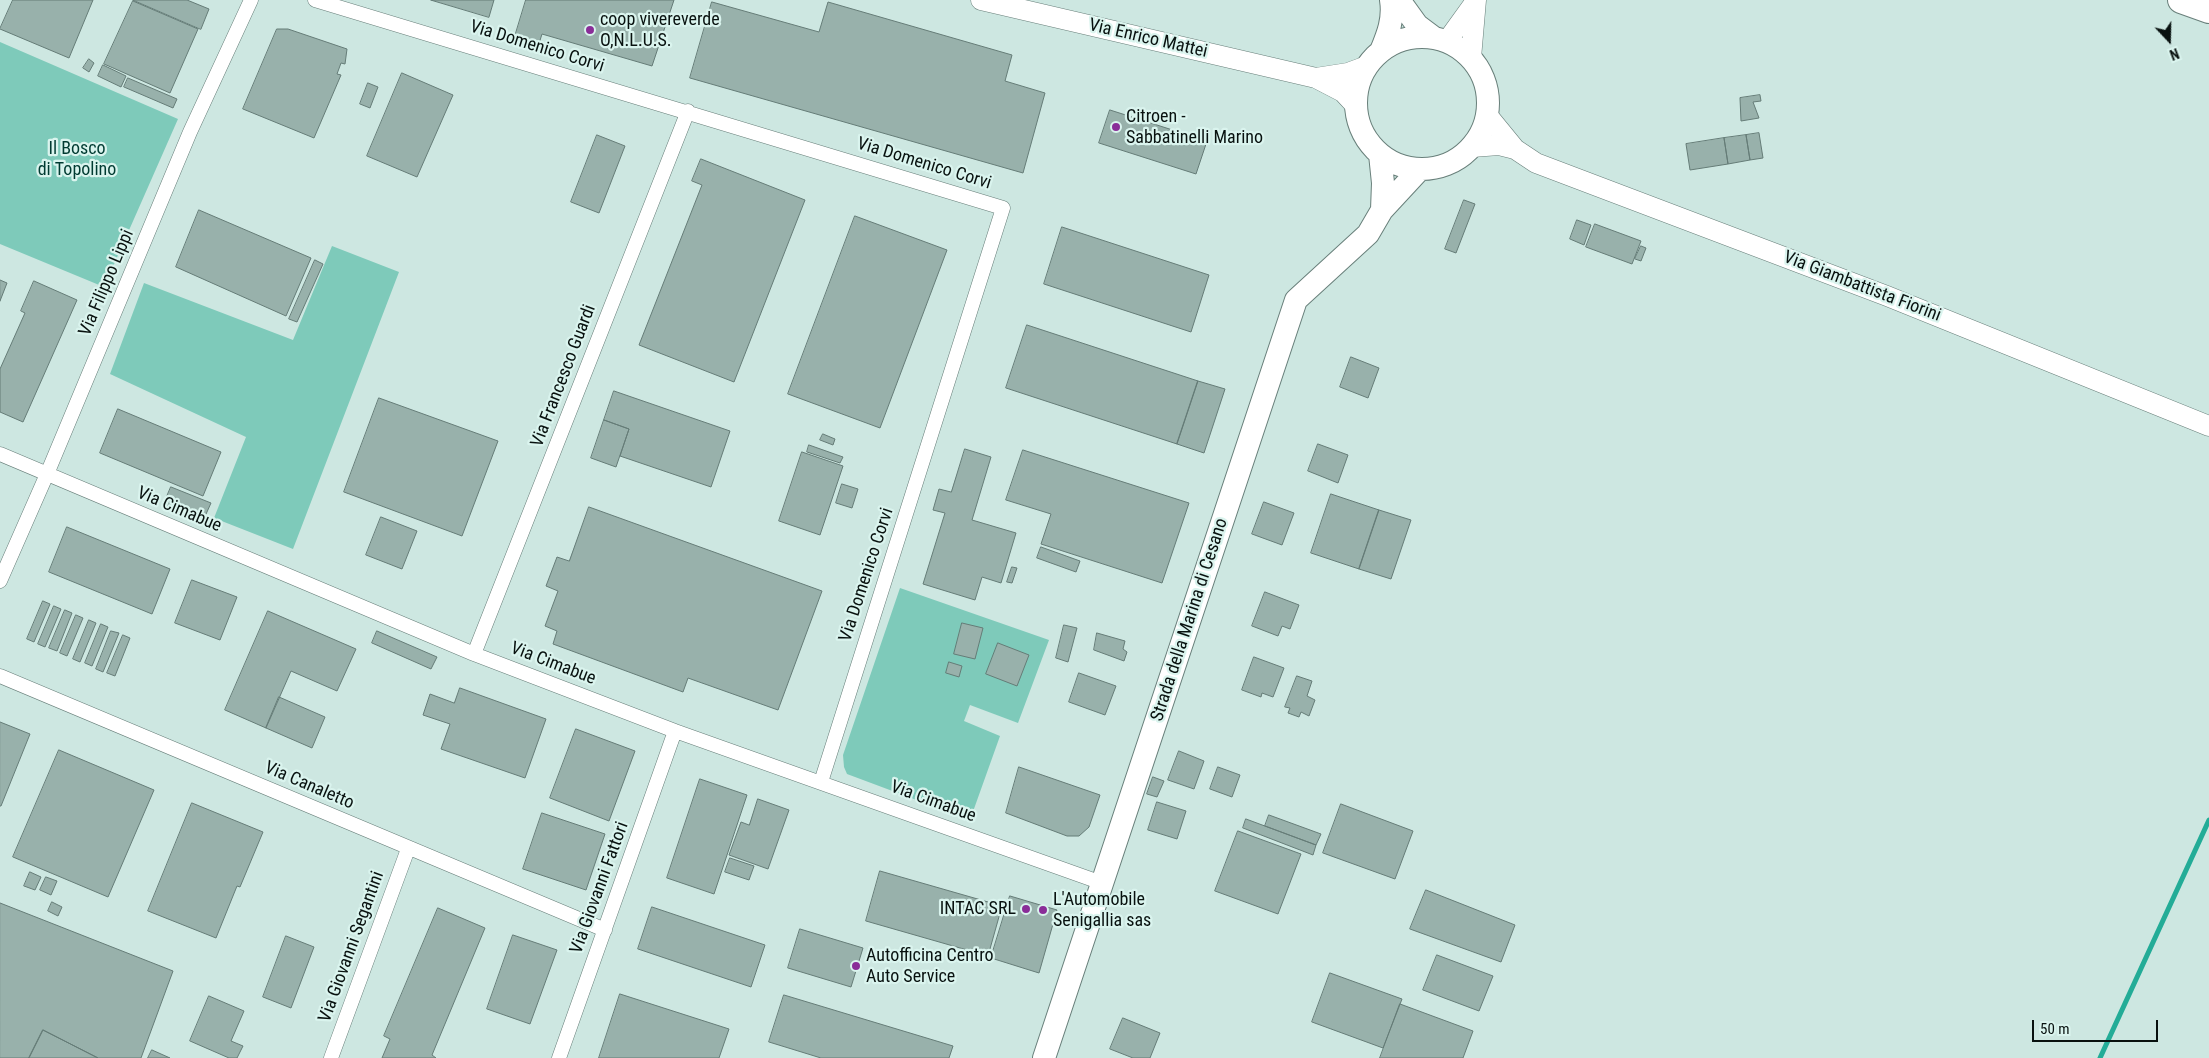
<!DOCTYPE html>
<style>
body{margin:0}
#map{position:relative;width:2209px;height:1058px;overflow:hidden;background:#cde7e1;font-family:"Roboto Condensed",sans-serif}
canvas{display:block}
.north{position:absolute;left:2144px;top:15px;width:50px;height:50px;-webkit-text-stroke:4px #daf4ee;paint-order:stroke;rotate:159deg;font-size:14px;font-weight:700;line-height:20px;text-align:center;color:#08110f}
.north::after{content:'';display:block;margin:auto;width:18px;height:22px;background:#08110f;clip-path:polygon(50% 0,100% 100%,50% 72%,0 100%)}
.scale{position:absolute;left:2032px;top:1020px;width:126px;height:22px;box-sizing:border-box;border:2px solid #08110f;border-top:0;padding-left:6px;font-size:15px;line-height:18px;white-space:nowrap;color:#08110f;-webkit-text-stroke:4px #daf4ee;paint-order:stroke}
</style>
<div id="map">
<canvas width="2209" height="1058"></canvas>
<div class="north">N</div>
<div class="scale">50 m</div>
</div>
<script>
const context = document.querySelector('canvas').getContext('2d');
context.lineJoin = 'round';
function fill(path, color) { context.fillStyle = color; context.fill(path, 'evenodd'); }
function stroke(path, color, width, dash) { context.strokeStyle = color; context.lineWidth = width; context.lineCap = dash ? 'butt' : 'round'; context.setLineDash(dash || []); context.stroke(path); }
function label(font, color, halo, rows, align = 'center') {
  context.font = font + ' "Roboto Condensed",sans-serif'; context.lineWidth = 4.5; context.setLineDash([]); context.textBaseline = 'middle'; context.strokeStyle = halo; context.fillStyle = color; for (const [text, x, y, turn = 0] of rows) {
    context.save(); context.translate(x, y); context.rotate((+turn || 0) * Math.PI / 180); context.textAlign = isNaN(turn) ? turn : align; if (halo) context.strokeText(text, 0, 0); context.fillText(text, 0, 0); context.restore();
  }
}
fill(new Path2D(`
 M0 42 178 119 104 287 0 244Z
 M332 246 399 272 293 549 214 518 246 437 110 374 144 283 293 340Z
 M900 588 1049 640 1018 723 970 705 964 721 1000 736 970 820 847 774 844 767 843 755Z`), '#7ecaba');
stroke(new Path2D(`
 M2100 1058 2209 820`), '#23ac97', 5);
const building = new Path2D(`
 M13 0H93L69 58 0 29Z
 M133 0H187L209 9 201 29Z
 M431 0H494L489 17Z
 M526 0H674L652 66 542 34 537 50 513 43Z
 M133 1 198 29 170 93 104 64Z
 M712 2 819 32 828 2 1012 55 1005 81 1045 93 1023 173 690 78Z
 M277 29H288L347 49 345 64 341 63 337 74 341 75 314 138 243 109Z
 M89 59 94 63 89 72 83 68Z
 M103 65 126 76 121 87 98 76Z
 M402 73 453 95 417 177 367 156Z
 M128 78 177 99 173 108 124 87Z
 M368 83 378 87 370 108 360 104Z
 M1760 95 1761 101 1753 102 1759 118 1741 121 1740 98Z
 M1110 110 1207 141 1196 174 1099 143Z
 M1759 133 1763 158 1750 160 1746 135Z
 M597 135 625 146 599 213 571 202Z
 M1746 135 1750 160 1728 164 1724 138Z
 M1724 138 1728 164 1690 170 1686 144Z
 M701 159 805 200 734 382 639 345 702 185 692 181Z
 M1464 200 1475 204 1456 253 1445 249Z
 M199 210 311 258 286 316 176 267Z
 M855 216 947 250 880 428 788 394Z
 M1577 220 1591 225 1584 245 1570 239Z
 M1595 224 1641 241 1632 264 1586 247Z
 M1062 227 1209 275 1191 332 1044 284Z
 M1641 246 1646 248 1641 261 1635 259Z
 M315 260 323 264 297 322 289 319Z
 M0 280 7 283 0 301Z
 M34 281 77 300 23 422 0 412V369L25 313 21 311Z
 M1027 325 1198 381 1177 444 1006 388Z
 M1351 357 1379 368 1368 398 1340 387Z
 M1198 381 1225 389 1204 453 1177 444Z
 M614 391 730 431 711 487 620 456 629 429 604 420Z
 M379 398 498 441 462 536 344 492Z
 M118 409 221 452 203 496 100 453Z
 M604 420 629 429 616 467 591 458Z
 M823 434 835 439 833 445 820 440Z
 M1318 444 1348 455 1338 483 1308 471Z
 M809 445 843 457 840 463 807 452Z
 M965 449 991 457 972 520 1016 533 1001 583 982 577 975 600 923 584 945 513 933 510 939 489 951 492Z
 M1023 450 1189 503 1162 583 1041 544 1051 514 1006 500Z
 M802 452 843 466 820 535 779 521Z
 M842 484 858 489 852 508 836 503Z
 M171 487 211 503 202 523 163 506Z
 M1331 494 1379 510 1359 569 1311 553Z
 M1264 502 1294 513 1282 545 1252 534Z
 M589 507 822 591 778 710 688 678 683 692 553 644 557 631 545 626 558 591 546 586 557 557 569 561Z
 M1379 510 1411 520 1391 579 1359 569Z
 M381 517 417 531 402 569 366 555Z
 M67 527 170 569 152 614 49 572Z
 M1041 547 1080 561 1076 572 1037 558Z
 M1012 567 1017 568 1012 583 1007 582Z
 M192 580 237 597 220 640 175 623Z
 M1265 592 1299 605 1290 629 1282 626 1278 636 1252 626Z
 M43 601 50 604 34 642 27 639Z
 M54 606 61 609 45 647 38 644Z
 M65 610 72 613 57 651 49 648Z
 M268 611 356 649 337 691 291 671 266 728 225 710Z
 M76 615 83 618 67 656 60 653Z
 M89 620 96 623 80 662 73 659Z
 M962 623 983 628 975 659 954 654Z
 M101 624 108 627 92 666 85 663Z
 M1064 625 1077 628 1068 662 1056 658Z
 M111 631 119 633 103 672 96 669Z
 M377 631 437 657 431 669 372 643Z
 M1097 633 1125 641 1123 649 1127 652 1124 661 1094 650Z
 M123 635 130 638 115 676 107 673Z
 M998 643 1029 655 1017 686 986 674Z
 M1254 657 1284 668 1273 697 1262 693 1261 697 1242 690Z
 M949 662 962 666 959 677 946 673Z
 M1079 673 1116 686 1105 715 1069 702Z
 M1297 676 1312 681 1307 696 1315 700 1309 716 1301 712 1299 717 1288 713 1290 708 1285 707Z
 M460 688 546 719 525 778 441 749 450 724 423 715 430 694 454 703Z
 M279 697 325 717 312 748 266 728Z
 M0 722 30 734 1 806H0Z
 M576 729 635 751 609 821 550 798Z
 M59 750 154 790 108 897 13 857Z
 M1179 751 1204 761 1194 789 1168 780Z
 M1019 767 1100 795 1089 827 1079 836H1067L1006 813Z
 M1218 767 1240 775 1232 797 1210 789Z
 M1153 777 1164 781 1157 797 1147 794Z
 M700 779 747 795 714 894 667 878Z
 M758 799 789 810 768 869 729 855 741 822 749 825Z
 M1157 802 1186 811 1177 839 1148 830Z
 M192 803 263 832 240 887 237 886 216 938 148 911Z
 M1341 804 1413 831 1395 879 1323 853Z
 M542 813 605 834 586 890 523 869Z
 M1269 815 1321 834 1316 845 1265 826Z
 M1246 819 1316 845 1313 855 1243 828Z
 M1238 831 1301 854 1278 914 1215 891Z
 M730 858 754 866 749 880 725 872Z
 M880 871 1002 906 988 956 866 921Z
 M30 872 41 877 35 890 24 886Z
 M46 877 57 881 51 895 40 890Z
 M1426 890 1515 925 1501 962 1410 929Z
 M1010 896 1057 910 1039 973 991 958Z
 M52 902 62 907 58 916 48 911Z
 M0 903 173 971 141 1058H98L43 1030 29 1058H0Z
 M652 907 765 945 751 987 638 949Z
 M438 908 485 928 432 1055 436 1058H382L390 1039 384 1036Z
 M800 929 863 948 851 987 788 968Z
 M513 935 557 950 530 1024 487 1009Z
 M286 936 314 947 291 1008 263 997Z
 M1437 955 1493 976 1479 1011 1423 990Z
 M1330 973 1402 999 1383 1048 1312 1022Z
 M620 994 729 1029 719 1058H599Z
 M784 995 953 1046 949 1058H821L769 1042Z
 M209 996 244 1011 231 1041 243 1046 237 1058H229L190 1041Z
 M1400 1004 1473 1031 1463 1058H1380Z
 M1123 1018 1160 1033 1150 1058H1133L1110 1049Z
 M43 1030 98 1058H29Z
 M152 1050 170 1058H148Z`);
fill(building, '#98b1ab');
stroke(building, '#657c77', 1);
const street = new Path2D(`
 M315 0 1003 208 821 782
 M0 454 474 654 675 731 1102 883
 M0 581 47 474 190 132 251 0
 M474 654 688 111
 M0 676 605 930
 M331 1058 408 849
 M559 1058 675 731`);
const secondary = new Path2D(`
 M981 0 1316 78 1343 92 1356 106
 M1447 41 1473 5
 M1471 58 1476 0
 M1316 78 1348 73 1367 66
 M1488 116 1515 149 1536 163 1887 296 2209 426
 M1472 147 1499 145 1515 149`);
const primary = new Path2D(`
 M1399 0 1417 25 1433 37
 M1356 103a66 66 0 1 1 132 0a66 66 0 1 1-132 0Z
 M1381 51C1388 34 1394 19 1391 0
 M1380 154 1383 183 1382 210
 M1044 1058 1296 300 1368 234 1382 210 1420 169`);
const highway = new Path2D(`
 M2181 0 2209 10`);
stroke(street, '#687f7a', 15);
stroke(secondary, '#687f7a', 21);
stroke(primary, '#687f7a', 24);
stroke(highway, '#687f7a', 28);
stroke(street, '#fff', 14);
stroke(secondary, '#fff', 20);
stroke(primary, '#fff', 22);
stroke(highway, '#fff', 26);
for (const [x, y, r, color] of [
 [590,30,5,"#8a2d98"],
 [1116,127,5,"#8a2d98"],
 [1026,909,5,"#8a2d98"],
 [1043,910,5,"#8a2d98"],
 [856,966,5,"#8a2d98"]
]) { const dot = new Path2D(); dot.arc(x, y, r, 0, 2 * Math.PI); context.fillStyle = color; context.fill(dot); stroke(dot, '#daf4ee', 2); }
label('18px', '#08110f', '#daf4ee', [
 ["coop vivereverde",600,20],
 ["O,N.L.U.S.",600,41],
 ["Citroen -",1126,117],
 ["Sabbatinelli Marino",1126,138],
 ["L'Automobile",1053,900],
 ["Senigallia sas",1053,921],
 ["INTAC SRL",1016,909,"right"],
 ["Autofficina Centro",866,956],
 ["Auto Service",866,977]
], 'left');
label('18px', '#08110f', '#daf4ee', [
 ["Via Enrico Mattei",1148,39,13],
 ["Via Domenico Corvi",537,47,17],
 ["Via Domenico Corvi",924,164,17],
 ["Via Filippo Lippi",107,283,-67],
 ["Via Giambattista Fiorini",1862,287,21],
 ["Via Francesco Guardi",564,376,-69],
 ["Via Cimabue",179,510,23],
 ["Via Domenico Corvi",867,575,-72],
 ["Strada della Marina di Cesano",1190,620,-72],
 ["Via Cimabue",553,664,21],
 ["Via Canaletto",309,786,23],
 ["Via Cimabue",933,802,20],
 ["Via Giovanni Fattori",600,888,-70],
 ["Via Giovanni Segantini",352,947,-70]
]);
label('18px', '#003b32', '#daf4ee', [
 ["Il Bosco",77,149],
 ["di Topolino",77,170]
]);
</script>
